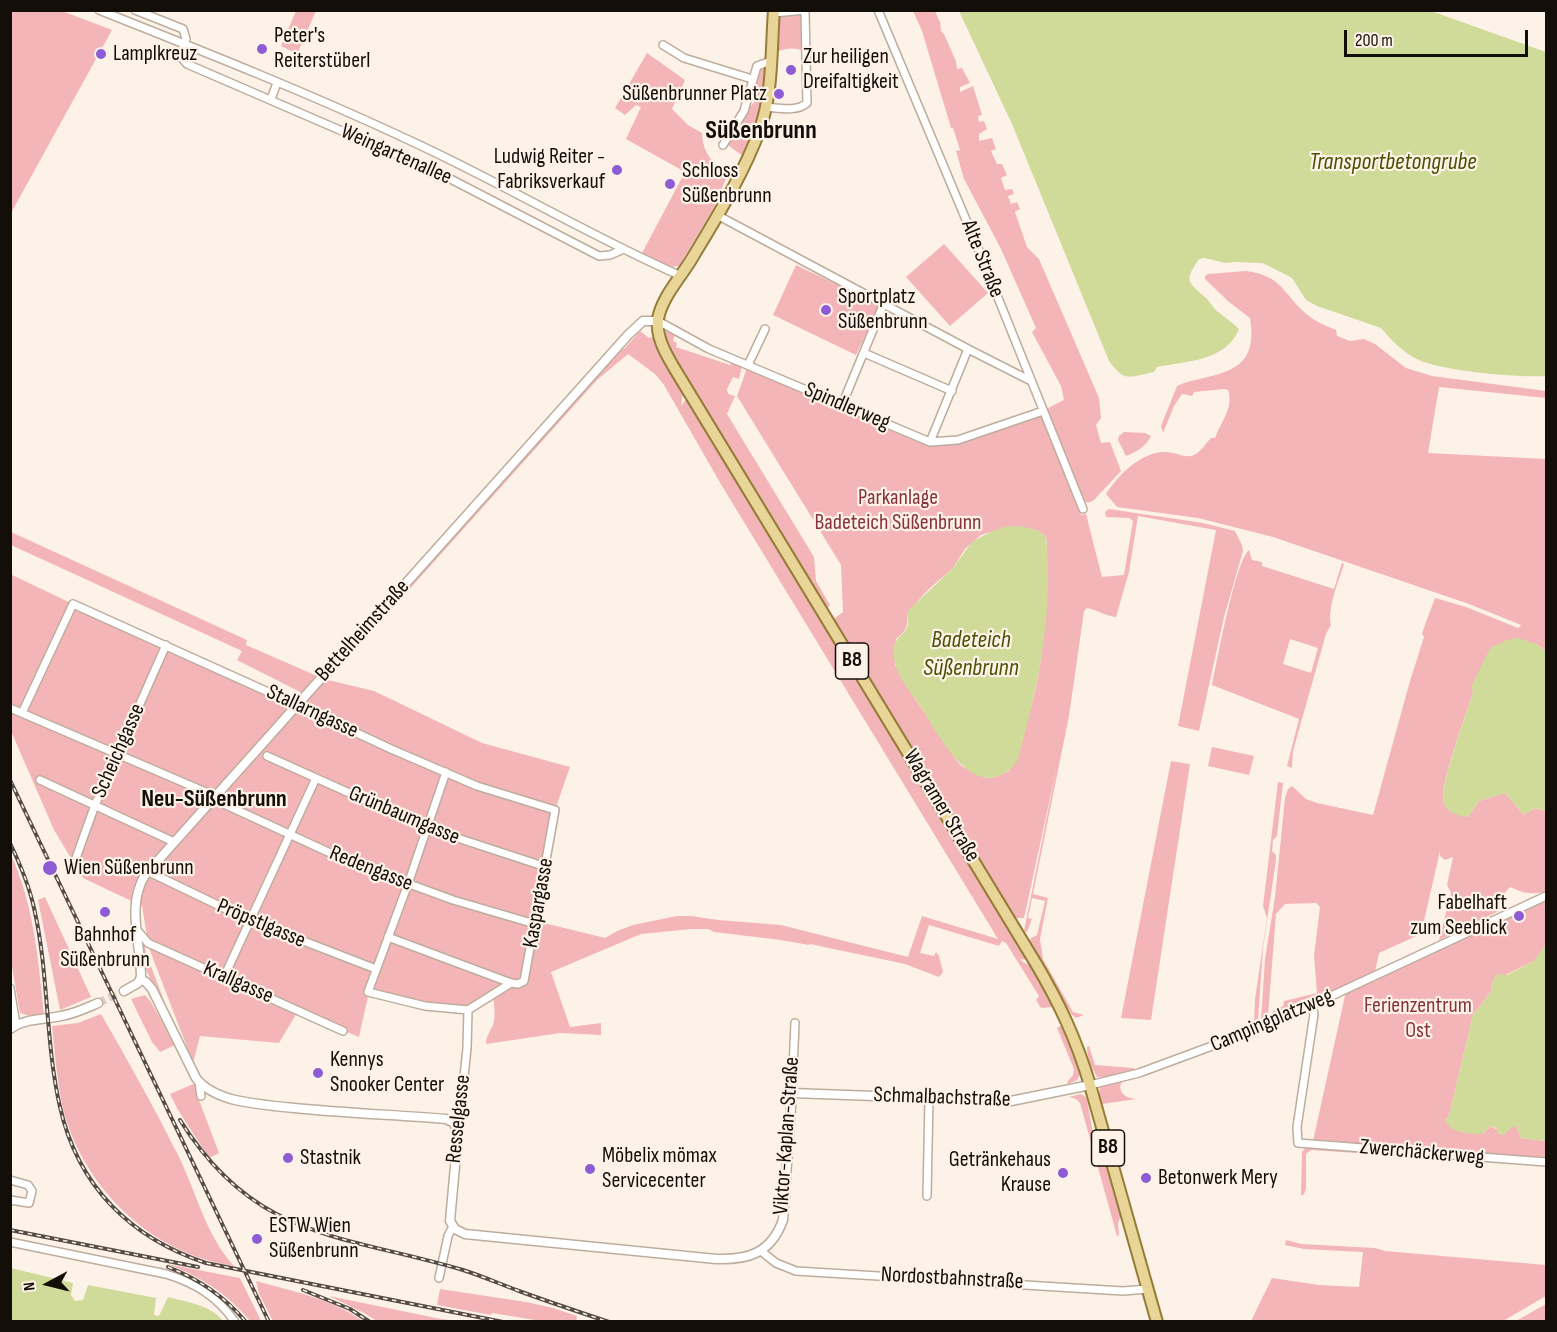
<!DOCTYPE html>
<meta charset="utf-8">
<style>
body{margin:0}
#map{position:relative;width:1557px;height:1332px;overflow:hidden;background:#fdf2e8;font-family:"Sofia Sans Condensed",sans-serif}
canvas{display:block}
.frame{position:absolute;inset:0;border:12px solid #140e08;pointer-events:none}
.north{position:absolute;left:18px;top:1254px;width:60px;height:60px;-webkit-text-stroke:4px #fdf2e8;paint-order:stroke;rotate:263deg;font-size:16px;font-weight:700;line-height:24px;text-align:center;color:#140e08}
.north::after{content:'';display:block;margin:auto;width:21px;height:27px;background:#140e08;clip-path:polygon(50% 0,100% 100%,50% 72%,0 100%)}
.scale{position:absolute;left:1344px;top:30px;width:184px;height:27px;box-sizing:border-box;border:3px solid #140e08;border-top:0;padding-left:8px;font-size:18px;line-height:21px;white-space:nowrap;color:#140e08;-webkit-text-stroke:4px #fdf2e8;paint-order:stroke}
</style>
<div id="map">
<canvas width="1557" height="1332"></canvas>
<div class="frame"></div>
<div class="north">N</div>
<div class="scale">200 m</div>
</div>
<script>
const context = document.querySelector('canvas').getContext('2d');
context.lineJoin = 'round';
function fill(path, color) { context.fillStyle = color; context.fill(path, 'evenodd'); }
function stroke(path, color, width, dash) { context.strokeStyle = color; context.lineWidth = width; context.lineCap = dash ? 'butt' : 'round'; context.setLineDash(dash || []); context.stroke(path); }
function label(font, color, halo, rows, align = 'center') {
  context.font = font + ' "Sofia Sans Condensed",sans-serif'; context.lineWidth = 4.5; context.setLineDash([]); context.textBaseline = 'middle'; context.strokeStyle = halo; context.fillStyle = color; for (const [text, x, y, turn = 0] of rows) {
    context.save(); context.translate(x, y); context.rotate((+turn || 0) * Math.PI / 180); context.textAlign = isNaN(turn) ? turn : align; if (halo) context.strokeText(text, 0, 0); context.fillText(text, 0, 0); context.restore();
  }
}
fill(new Path2D(`
 M11 10 62 11 112 30 11 213Z
 M296 11H316L297 54 281 46Z
 M913 11H935L940 22 941 31 944 34 956 61 957 69 962 68 970 83 960 87V92L973 86 982 115 978 116 979 122 984 121 987 129 979 134V141L992 138 996 149 991 151 997 164H1002L1007 175 1001 178 1005 190 1012 189 1014 194 1008 196 1011 204 1017 202 1020 209 1015 212 1027 247 1039 259 1099 398 1101 418 1096 425 1101 443 1110 442 1121 471 1094 500 1088 503 1082 500 1046 409 1064 400 1061 386 1032 332 1036 328 1001 249 964 179 956 151 960 150 953 128H951L922 31Z
 M780 14H802L803 51C795 47 785 48 777 52Z
 M647 53 685 80 672 109 688 125 702 133C703 154 712 162 728 174L713 209 679 266 671 267 642 253 685 172 626 139 641 107 636 105 625 115 615 108Z
 M765 66 764 95 748 103 758 71Z
 M762 99 756 126 745 153 743 156 729 146 728 139 739 120 744 121C747 110 751 101 762 99Z
 M944 244 988 293 950 326 906 277Z
 M796 265 880 305 856 355 773 315Z
 M1246 271C1281 276 1281 290 1303 311 1312 320 1324 325 1336 330L1337 336 1350 341 1364 339 1375 344 1406 368 1432 376 1546 391V398L1439 387 1428 453 1546 459V651L1536 644 1472 685 1473 693C1467 712 1438 788 1444 803 1449 813 1459 814 1468 817L1479 801 1505 793 1524 815 1535 808 1546 811V891C1540 894 1526 894 1520 891 1516 890 1514 888 1510 887L1503 895 1499 911 1439 940 1451 893 1447 885 1453 857 1445 860 1440 856V851L1421 934 1379 953 1375 972 1274 1018 1273 1011 1283 1006 1284 1001 1317 993 1314 956 1320 907 1316 903 1285 904 1276 914 1268 1016 1262 1022 1261 1019 1265 959 1275 897 1285 798 1288 789 1292 786 1306 799 1317 803 1373 815 1410 681 1424 637 1422 633 1435 598 1466 607 1518 628 1521 625 1469 604 1273 537 1198 518 1117 507 1106 494C1118 475 1142 451 1166 452 1176 452 1185 459 1194 455 1201 452 1206 443 1211 438H1215C1221 422 1234 407 1228 390L1224 389 1194 392 1192 396 1182 394 1174 406 1163 433 1161 426 1177 386 1184 383C1223 372 1259 373 1250 318L1229 302 1205 279V276L1208 274Z
 M669 329 675 334 673 341 677 343 676 347 730 365 734 362 742 366 739 379 733 377 727 389 728 394 735 396 727 414 814 557 816 581 830 605 826 610 681 372 667 344 665 333Z
 M640 331 649 338 654 337 683 393 681 406 687 398 1029 960 1020 959 1023 962 1034 967 1053 1005 1052 1007 1041 1008 1036 1000 1039 996 1006 943 1002 941 999 946 929 925 920 953 934 956 936 952 939 956 943 972 939 977 905 964 810 944 809 945 781 940 714 932 708 929H691L641 934 551 972 570 1027 601 1023V1035L560 1033 486 1044C486 1036 490 1032 493 1025 496 1016 494 1005 493 996L528 981 540 922 605 938 617 931 633 925 677 916H691L718 920 781 925 908 957 922 916 998 939 722 486 664 385 655 374 628 354 597 380 328 680 374 691 482 743 570 767 555 810 526 979 470 1007H434L369 992 359 1037 298 1011 279 1043 200 1036 193 1063 149 948 142 906 83 878 54 830 11 731 10 574 73 604 291 699 298 698 302 693 237 660 242 651 11 545V532L247 640 246 645 324 679 617 352 625 348Z
 M748 365 931 442 958 440 1043 411 1083 509 1079 512 1082 515 1086 514 1102 577 1124 575 1133 521 1129 518 1106 517 1105 512 1109 509 1203 523 1235 531 1242 545 1243 551 1224 617 1199 731 1178 726 1216 530 1138 516 1129 572 1116 617C1106 616 1097 610 1087 608L1084 611 1069 716 1033 894 1048 898 1040 939 1043 959 1073 1012 1084 1015 1076 1018 1072 1015 1029 943 1031 938 1037 935 1045 901 1032 898 1028 918 1032 919 1027 932 1024 931 1057 766 1024 918H1014L832 620 843 612 841 565 737 396ZM1037 530 1046 537 1047 544C1047 627 1043 693 1009 771L995 777 986 778 963 767 957 761 906 685 895 665 896 639C907 631 908 625 907 613L929 589 953 568 965 549 981 535 990 532Z
 M1124 432 1145 433 1151 436C1146 447 1136 452 1126 456L1118 440 1119 436Z
 M1249 550 1252 560 1262 562V566L1334 589 1341 566 1342 563 1344 564C1339 580 1327 609 1331 625L1326 634 1293 751 1292 768 1287 766 1299 719 1212 685C1217 662 1235 562 1249 550ZM1290 639 1318 648 1311 673 1283 664Z
 M1212 747 1254 756 1249 775 1208 766Z
 M1171 761 1190 764 1151 1020 1121 1018Z
 M1278 782 1283 783 1277 836 1273 840 1272 851 1276 855V860L1263 948 1258 1020 1254 1025 1255 999 1267 918 1263 906Z
 M10 853C34 904 38 958 44 1014L30 1016 20 1013 11 961Z
 M45 897 91 997 60 1010 38 900Z
 M1546 900V945L1534 961 1493 981 1491 992 1473 1015 1449 1116 1445 1120 1482 1134 1491 1126 1504 1134 1512 1126 1516 1125 1521 1138 1546 1141V1160L1313 1141 1346 991 1373 979V981L1414 959Z
 M141 938 144 940 146 953 171 1019 146 970Z
 M145 995 151 1002 175 1045 160 1052 152 1042 131 999Z
 M101 1014C128 1061 154 1107 178 1155 196 1191 206 1236 234 1266 152 1254 84 1189 63 1109 57 1082 55 1054 52 1026L78 1023Z
 M1060 1026H1064L1081 1073 1077 1080 1068 1084 1067 1082 1073 1075 1074 1069 1057 1028Z
 M1089 1046 1095 1065 1134 1068V1070L1103 1078 1097 1077C1092 1068 1087 1059 1087 1047Z
 M1134 1076 1121 1083C1118 1094 1127 1098 1136 1099L1102 1104 1099 1094 1100 1087Z
 M193 1084 196 1086V1092L219 1153 209 1158 178 1110 170 1094Z
 M1080 1094 1085 1096 1087 1100 1093 1133 1100 1140 1122 1213 1118 1223 1119 1235 1117 1236 1080 1103 1076 1099 1069 1097Z
 M1307 1146 1546 1164V1166L1312 1150 1308 1152 1306 1155V1189L1304 1194 1301 1196 1302 1152Z
 M1286 1240 1301 1244 1375 1248 1385 1251 1546 1265V1296L1503 1321H1251L1272 1278 1319 1285 1359 1287 1363 1252 1304 1249 1285 1245Z
 M167 1264 240 1278 261 1321H250C228 1294 200 1276 167 1264Z
 M256 1281C292 1291 332 1299 363 1321H273L259 1294Z
 M440 1289 526 1302 553 1308 577 1316 576 1321H541L492 1313 491 1315 437 1305Z
 M329 1296 441 1319 457 1321H377L362 1312Z
 M1546 1304V1320L1516 1321Z`), '#f4b5b8');
fill(new Path2D(`
 M959 11H1431L1546 52V376C1519 378 1435 371 1413 357 1401 350 1390 339 1381 328L1317 306 1306 300 1292 278 1269 266 1262 263 1236 262 1225 263 1205 258 1199 259C1185 280 1186 281 1205 297 1210 301 1212 307 1217 311 1224 317 1232 322 1239 329 1226 361 1188 361 1157 367L1154 372C1129 377 1125 383 1109 361L1012 124Z
 M1020 526 1037 530 1046 537C1054 612 1038 687 1018 759 1013 768 1008 772 998 776 965 789 935 729 921 707 912 693 898 679 895 663 888 634 908 638 908 622 908 619 907 616 907 613L909 610 953 568 972 542 990 532 1005 527Z
 M1518 638 1536 644 1546 651V811L1535 808 1524 815 1505 793 1479 801 1468 817C1458 816 1448 813 1444 804 1438 789 1467 712 1473 693L1472 685 1490 648 1507 640Z
 M1546 944V1141L1521 1138 1516 1125 1502 1135 1498 1134 1496 1128 1491 1126 1482 1134C1469 1134 1450 1133 1445 1120L1449 1116 1473 1015 1491 992 1493 981 1496 974 1507 975 1534 961Z
 M11 1268 73 1283 71 1295 75 1301 83 1300 88 1285 156 1298 154 1315 159 1316 168 1297C187 1302 211 1305 223 1321H11Z`), '#d0da99');
stroke(new Path2D(`
 M98 1003 124 991`), '#dad0c6', 8, [8, 4]);
const minor = new Path2D(`
 M99 10C205 52 311 94 413 142 504 184 590 236 681 276
 M135 10 183 29 186 39 180 56 187 64 439 173 599 256 610 255 624 249
 M878 10 980 253 1083 509
 M774 13 805 10
 M663 45 684 58 752 79
 M271 99 277 83
 M766 107C779 108 797 112 807 103L805 11
 M723 145 744 111 757 66 771 61
 M717 215 968 349 1031 381
 M658 321 709 349 930 442 958 440 1043 411
 M864 353 952 391
 M748 365 765 329
 M842 405 884 303
 M930 442 968 349
 M10 708 215 796
 M22 713 73 604 297 705 391 749 477 786 555 810 524 981 518 984 511 983 388 937
 M267 756 427 828 546 867
 M446 772 408 884 368 992 425 1006 468 1010 511 983
 M40 780 174 842
 M213 799 352 863 453 900 535 924
 M76 858 95 805 166 645
 M149 872 249 920 376 969
 M137 930 148 943 343 1031
 M224 977 316 778
 M10 988 16 1025
 M1312 1005 1314 1014 1297 1127 1298 1143 1546 1162
 M199 1082 201 1096
 M1090 1085 1139 1073 1212 1046 1312 1005 1546 896
 M792 1093 795 1023
 M454 1123 460 1115 467 1048 468 1010
 M10 1180 28 1185 32 1191 29 1203 10 1200
 M927 1196 929 1099
 M10 1242 166 1274C195 1283 217 1296 235 1322
 M761 1251 776 1263 796 1271 1123 1291 1148 1289
 M439 1278 448 1236 452 1228`);
const tertiary = new Path2D(`
 M140 979 146 982 152 989 196 1078C204 1089 218 1095 231 1099 251 1104 273 1106 294 1108 345 1113 395 1115 446 1119L454 1123 458 1133 450 1221 455 1229 465 1234 716 1259C749 1260 771 1253 783 1220L792 1093 1011 1101 1090 1085
 M124 991 138 983 141 977C141 943 126 906 145 875L628 335 643 321H658
 M10 1029C25 1018 44 1020 61 1016 74 1014 86 1008 98 1003`);
const primary = new Path2D(`
 M774 10C771 50 773 92 760 129 744 173 718 215 694 255 683 275 662 296 658 319 656 337 665 352 673 366L1035 962C1060 1004 1076 1039 1090 1085L1157 1322`);
stroke(minor, '#bdad9d', 10);
stroke(tertiary, '#bdad9d', 11);
stroke(primary, '#957d39', 14);
stroke(minor, '#fff', 7);
stroke(tertiary, '#fff', 8);
stroke(primary, '#e9d598', 10);
const rail = new Path2D(`
 M10 780 269 1322
 M10 843C20 864 29 885 34 908 49 973 45 1042 60 1107 78 1187 131 1238 206 1263L503 1322
 M180 1120C255 1240 341 1234 463 1270 482 1276 500 1284 519 1291 549 1302 579 1312 609 1322
 M10 1230 198 1267
 M168 1267C199 1279 225 1297 246 1322
 M303 1290 350 1309 370 1322`);
stroke(rail, '#544c45', 4);
stroke(rail, '#fdf2e8', 1.5, [4.5]);
for (const [x, y, r, color] of [
 [262,49,6,"#8d5cd5"],
 [101,54,6,"#8d5cd5"],
 [791,70,6,"#8d5cd5"],
 [779,94,6,"#8d5cd5"],
 [617,170,6,"#8d5cd5"],
 [670,184,6,"#8d5cd5"],
 [826,310,6,"#8d5cd5"],
 [50,868,8,"#8d5cd5"],
 [105,912,6,"#8d5cd5"],
 [1519,916,6,"#8d5cd5"],
 [318,1073,6,"#8d5cd5"],
 [288,1158,6,"#8d5cd5"],
 [590,1169,6,"#8d5cd5"],
 [1063,1173,6,"#8d5cd5"],
 [1146,1178,6,"#8d5cd5"],
 [257,1239,6,"#8d5cd5"]
]) { const dot = new Path2D(); dot.arc(x, y, r, 0, 2 * Math.PI); context.fillStyle = color; context.fill(dot); stroke(dot, '#fdf2e8', 2); }
for (const [x, y, w] of [
 [852,661,33],
 [1108,1148,33]
]) { const box = new Path2D(); box.roundRect(x - w / 2, y - 18, w, 36, 4.5); context.fillStyle = '#fdf2e8'; context.fill(box); stroke(box, '#140e08', 1.5); }
label('bold 21px', '#140e08', null, [
 ["B8",852,661],
 ["B8",1108,1148]
]);
label('22px', '#140e08', '#fdf2e8', [
 ["Peter's",274,36],
 ["Reiterstüberl",274,61],
 ["Lamplkreuz",113,54],
 ["Zur heiligen",803,57],
 ["Dreifaltigkeit",803,82],
 ["Süßenbrunner Platz",767,94,"right"],
 ["Ludwig Reiter -",605,157,"right"],
 ["Fabriksverkauf",605,182,"right"],
 ["Schloss",682,171],
 ["Süßenbrunn",682,196],
 ["Sportplatz",838,297],
 ["Süßenbrunn",838,322],
 ["Wien Süßenbrunn",64,868],
 ["Fabelhaft",1507,903,"right"],
 ["zum Seeblick",1507,928,"right"],
 ["Bahnhof",105,935,"center"],
 ["Süßenbrunn",105,960,"center"],
 ["Kennys",330,1060],
 ["Snooker Center",330,1085],
 ["Möbelix mömax",602,1156],
 ["Servicecenter",602,1181],
 ["Stastnik",300,1158],
 ["Getränkehaus",1051,1160,"right"],
 ["Krause",1051,1185,"right"],
 ["Betonwerk Mery",1158,1178],
 ["ESTW Wien",269,1226],
 ["Süßenbrunn",269,1251]
], 'left');
label('22px', '#140e08', '#fdf2e8', [
 ["Weingartenallee",396,155,24],
 ["Alte Straße",982,259,68],
 ["Spindlerweg",847,407,23],
 ["Bettelheimstraße",363,631,-48],
 ["Stallarngasse",312,712,25],
 ["Scheichgasse",119,751,-66],
 ["Wagramer Straße",941,806,59],
 ["Grünbaumgasse",404,816,23],
 ["Redengasse",371,869,22],
 ["Kaspargasse",539,903,-80],
 ["Pröpstlgasse",261,924,23],
 ["Krallgasse",238,983,24],
 ["Campingplatzweg",1272,1021,-23],
 ["Schmalbachstraße",942,1098,2],
 ["Resselgasse",459,1119,-84],
 ["Viktor-Kaplan-Straße",787,1136,-86],
 ["Zwerchäckerweg",1422,1153,5],
 ["Nordostbahnstraße",952,1279,3]
]);
label('22px', '#87323d', '#fdf2e8', [
 ["Parkanlage",898,498],
 ["Badeteich Süßenbrunn",898,523],
 ["Ferienzentrum",1418,1006],
 ["Ost",1418,1031]
]);
label('italic 24px', '#4a5103', '#fdf2e8', [
 ["Transportbetongrube",1393,163],
 ["Badeteich",971,641],
 ["Süßenbrunn",971,669]
]);
label('bold 24px', '#140e08', '#fdf2e8', [
 ["Neu-Süßenbrunn",214,800]
]);
label('bold 26px', '#140e08', '#fdf2e8', [
 ["Süßenbrunn",761,131]
]);
</script>
